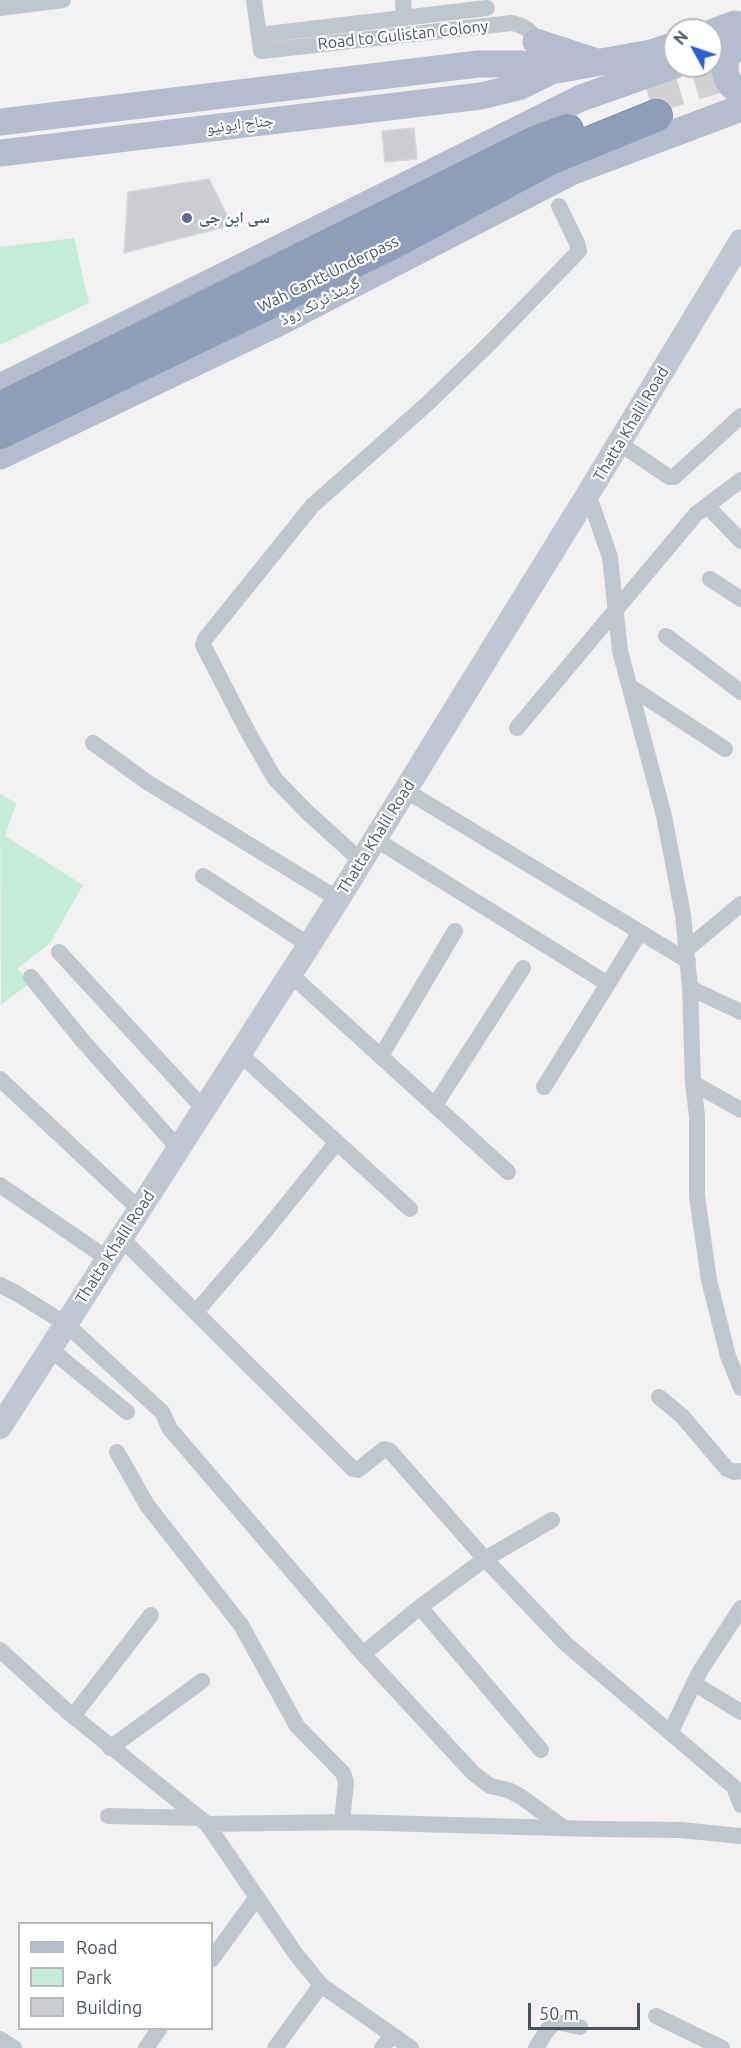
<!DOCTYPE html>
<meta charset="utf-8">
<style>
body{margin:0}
#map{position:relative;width:741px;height:2048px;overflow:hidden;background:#f3f1f1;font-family:Ubuntu,sans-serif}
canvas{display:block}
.legend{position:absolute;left:18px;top:1922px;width:195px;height:108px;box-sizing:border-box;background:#fff;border:2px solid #b7babe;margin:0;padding:8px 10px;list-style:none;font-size:18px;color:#4a525d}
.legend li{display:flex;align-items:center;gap:12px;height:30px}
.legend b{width:30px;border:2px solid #b7babe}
.north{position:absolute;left:663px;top:18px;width:60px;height:60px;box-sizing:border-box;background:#fff;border:2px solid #b7babe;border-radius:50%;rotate:310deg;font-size:16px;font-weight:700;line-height:24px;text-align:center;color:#4a525d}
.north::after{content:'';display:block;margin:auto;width:21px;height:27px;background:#2b60d3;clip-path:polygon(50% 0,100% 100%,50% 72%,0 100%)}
.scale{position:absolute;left:528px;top:2003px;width:112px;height:27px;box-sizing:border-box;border:3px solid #4a525d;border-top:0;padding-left:8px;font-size:18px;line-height:21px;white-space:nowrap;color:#4a525d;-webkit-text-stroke:4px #fff;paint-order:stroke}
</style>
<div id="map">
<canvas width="741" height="2048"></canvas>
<ul class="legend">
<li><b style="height:8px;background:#b4bdcd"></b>Road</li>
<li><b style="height:16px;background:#c5ecd8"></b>Park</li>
<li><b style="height:16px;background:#cbcdd3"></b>Building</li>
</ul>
<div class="north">N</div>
<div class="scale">50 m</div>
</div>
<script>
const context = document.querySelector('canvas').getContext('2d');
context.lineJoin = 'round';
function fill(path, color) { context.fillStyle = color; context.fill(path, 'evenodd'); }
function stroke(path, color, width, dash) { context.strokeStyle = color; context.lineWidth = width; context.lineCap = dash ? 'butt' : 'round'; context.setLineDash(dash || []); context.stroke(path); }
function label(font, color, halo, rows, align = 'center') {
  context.font = font + ' Ubuntu,"Noto Naskh Arabic",sans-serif'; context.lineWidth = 4.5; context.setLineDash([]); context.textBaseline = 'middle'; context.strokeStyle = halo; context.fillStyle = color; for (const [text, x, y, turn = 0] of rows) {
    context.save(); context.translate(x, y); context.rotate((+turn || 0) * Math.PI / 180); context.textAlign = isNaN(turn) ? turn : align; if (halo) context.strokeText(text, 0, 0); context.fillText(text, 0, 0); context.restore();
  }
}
fill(new Path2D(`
 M74 238 89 303 0 345V247Z
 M0 794 16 803 5 836 83 885 50 943 17 969 31 982 1 1005Z`), '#c5ecd8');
const building = new Path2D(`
 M414 128 417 159 385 162 382 131Z
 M209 179 232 225 124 253 128 192Z`);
fill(building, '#cbcdd3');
stroke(building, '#d6d7dc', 1.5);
stroke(new Path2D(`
 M649 98 741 70`), '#d1d1d3', 32, [32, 16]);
const highway = new Path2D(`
 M0 408 535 142 567 130
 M0 433 393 243 550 159 656 116`);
stroke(highway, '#7989a6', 34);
stroke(new Path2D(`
 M254 0 261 51 512 23C524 26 532 30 536 42L534 50
 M403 0 404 18
 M0 8 63 0
 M259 35 487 8
 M619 443 669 477H674L741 416
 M588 494 610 557 620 651 664 816 683 915 690 988 693 1083 697 1116V1196L709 1280 728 1356 741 1388
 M707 506 741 541
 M710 579 741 599
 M666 636 741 692
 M629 686 725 749
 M517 728 696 514 741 480
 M93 743 147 782 338 899
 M405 790 688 961
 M375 839 608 984
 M361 861 306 811 275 779 249 734 203 645 205 639 312 506 427 404 489 344 579 251 577 243 559 206
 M203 876 309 945
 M687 949 741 904
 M59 952 204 1109
 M290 974 508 1172
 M31 977 82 1040 178 1148
 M690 988 741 1012
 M239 1053 410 1209
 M381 1056 455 931
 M0 1079 139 1209
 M693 1083 741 1110
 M544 1087 640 932
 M435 1105 523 968
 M0 1185 108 1259
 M121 1238 353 1469 358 1470 384 1449 389 1450 485 1559 566 1644 734 1787 741 1805
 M0 1285 16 1293 66 1324 162 1412 170 1429 363 1654 473 1773 490 1786 508 1790 520 1796 564 1828
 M196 1312 262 1235 337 1142
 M50 1349 127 1412
 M659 1397 682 1416 727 1469 734 1472 741 1471
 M117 1452 147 1505 241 1625 297 1726 343 1773 346 1782 342 1822
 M420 1607 541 1750
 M0 1650 68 1712 207 1824 348 1822 594 1829 681 1830 741 1836
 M363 1654 420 1607 485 1559 552 1520
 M695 1684 741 1712
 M73 1716 151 1615
 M670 1733 700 1671 741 1608
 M110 1748 202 1681
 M108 1816 199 1818
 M207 1824 295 1953 321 1985 411 2048
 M212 1959 257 1897
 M656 2016 722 2048
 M0 2039 14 2048
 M146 2048 160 2028
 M275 2048 321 1985
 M382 2048 392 2035
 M536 2048 548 2029 556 2022 580 2027`), '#c0c6ce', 16);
stroke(new Path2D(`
 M0 1427 327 917 588 494 741 241`), '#c1c7d2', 24);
stroke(new Path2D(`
 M711 33 735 24 741 26
 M536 42 594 61
 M741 44 727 55C722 73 726 83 741 93
 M0 122 478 64H522L551 71
 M0 153 481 96 518 87 551 71 651 53 675 45
 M0 387 581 98 675 65
 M0 456 282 321 573 171 741 108`), '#b4bdcd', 27);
stroke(highway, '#8e9eba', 32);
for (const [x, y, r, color] of [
 [187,218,6,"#5c6f8a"]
]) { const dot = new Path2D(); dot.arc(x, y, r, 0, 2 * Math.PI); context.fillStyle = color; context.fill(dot); stroke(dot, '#fff', 2); }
label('16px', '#4a525d', '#fff', [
 ["Road to Gulistan Colony",403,35,-6],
 ["جناح ایونیو",240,124,-7],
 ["Wah Cantt Underpass",328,274,-26],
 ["گرینڈ ٹرنک روڈ",320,301,-27],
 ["Thatta Khalil Road",631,424,-59],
 ["Thatta Khalil Road",376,837,-58],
 ["Thatta Khalil Road",115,1247,-57]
]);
label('bold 16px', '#4e5e75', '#fff', [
 ["سی این جی",199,218]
], 'left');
</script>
